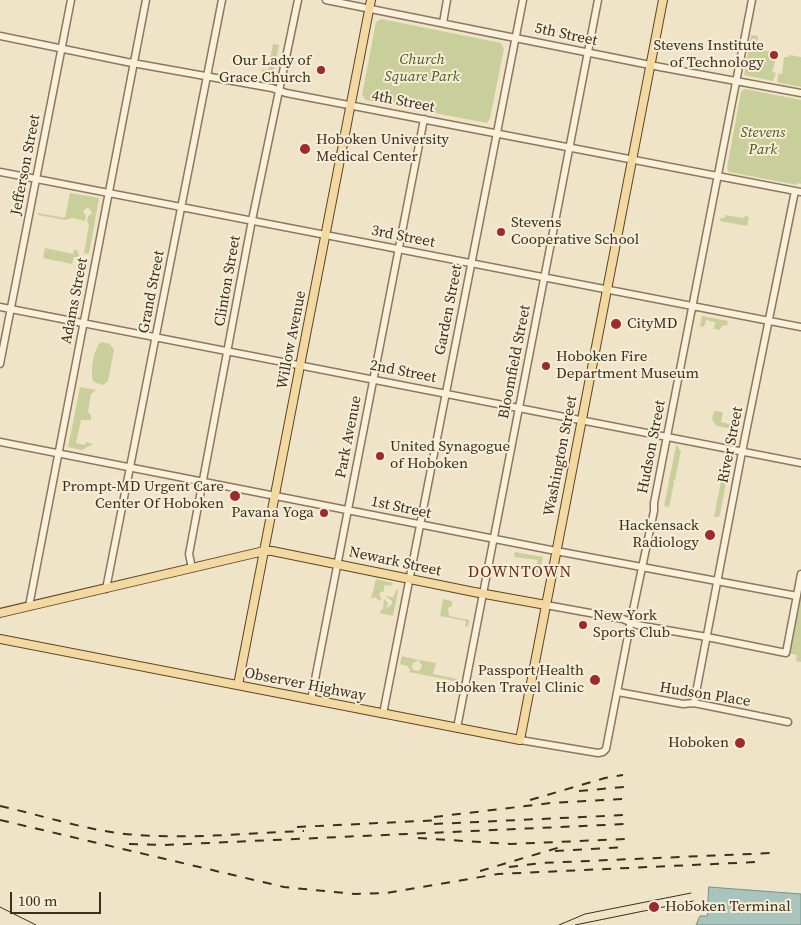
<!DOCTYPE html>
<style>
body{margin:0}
#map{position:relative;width:801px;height:925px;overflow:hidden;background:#f0e4c8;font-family:"Source Serif 4",serif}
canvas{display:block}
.scale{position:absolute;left:10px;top:892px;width:91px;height:22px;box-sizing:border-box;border:2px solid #3d2e20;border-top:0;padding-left:6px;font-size:15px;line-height:18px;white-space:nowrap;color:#3d2e20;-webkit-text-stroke:4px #f7eed8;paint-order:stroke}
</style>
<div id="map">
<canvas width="801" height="925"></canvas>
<div class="scale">100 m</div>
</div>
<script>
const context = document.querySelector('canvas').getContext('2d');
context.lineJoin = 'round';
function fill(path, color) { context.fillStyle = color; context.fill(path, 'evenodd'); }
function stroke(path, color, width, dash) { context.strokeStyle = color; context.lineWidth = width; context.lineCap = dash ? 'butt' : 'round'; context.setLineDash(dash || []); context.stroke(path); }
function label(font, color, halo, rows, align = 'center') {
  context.font = font + ' "Source Serif 4",serif'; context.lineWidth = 4; context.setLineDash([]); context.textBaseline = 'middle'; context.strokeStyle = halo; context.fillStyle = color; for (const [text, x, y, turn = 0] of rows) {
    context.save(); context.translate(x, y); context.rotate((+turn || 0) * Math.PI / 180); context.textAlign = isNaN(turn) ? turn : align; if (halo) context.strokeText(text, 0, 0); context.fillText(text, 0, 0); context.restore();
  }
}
fill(new Path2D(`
 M381 19 501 43 504 49 490 118 487 123 366 100 362 95 376 22Z
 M751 35 758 36 756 49 773 52V55H777L772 72 776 73 773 81 744 75Z
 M273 44 279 45 273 75 272 77 262 75V69L268 70Z
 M789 55 801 57V87L779 83 777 81 779 73 782 74 784 57H788Z
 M745 89 801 100V184L797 183V185L729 172 727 168 741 92Z
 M70 193 99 198 89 254 84 253 89 225 87 221 88 216 92 213 88 207 83 211 86 216 85 221 72 218 65 220 38 215V213L65 218Z
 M726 215 743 218 745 216 749 217 747 226 720 221 721 218H725Z
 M45 248 73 254 74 250H77L79 255 78 257H74L72 264 43 258Z
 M702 316 728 321 727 325 722 326 720 330 714 329 715 322 706 320 704 327 700 326Z
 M101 342 110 344 114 350 108 381 103 385 94 382C89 375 94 347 101 342Z
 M80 387 96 390 91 394 88 412 91 415V420H81L76 443 85 445 86 442 93 444 82 450 68 447Z
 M714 411 723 412 721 422 737 426 734 440 728 439V436L732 435 733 429 716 426 712 419Z
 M676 446H678L679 450H681L675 480H673L674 483 669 507 664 506Z
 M726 455 731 457 720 515 718 517H714Z
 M515 552 543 557 539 575 534 574 538 560 514 557Z
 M376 579 393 583 391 586 384 585V591L379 593 381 599 380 601 375 597 371 599Z
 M397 589 398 591 393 616 379 613 383 608 384 599 388 603 386 609 392 604V601L385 596 393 597Z
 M801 591V662L796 661 797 655 788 653Z
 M443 599 452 601V606L448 608 449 616 469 620 468 627 465 626 466 621 440 616Z
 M402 656 418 660V661L413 663 412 667 414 670 418 671 421 669 422 665 419 662V660L436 663 433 674 458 679 455 688 453 687 454 681 409 672 411 669H409L407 666 400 664Z`), '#c9cf9b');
const water = new Path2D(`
 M709 887 801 894V925H696L700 916H707Z`);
fill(water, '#a9c4bc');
stroke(water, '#6f938a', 1);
const minor = new Path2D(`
 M326 0 660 67 801 93
 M443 23 447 0
 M0 36 127 62 272 88 286 93 801 192
 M0 172 801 327
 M0 307 801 463
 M0 364 71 0
 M0 442 556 551 797 596
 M192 568 189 554 252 220 298 0
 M106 589 222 0
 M546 605 623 619 637 625 707 637 786 653 801 574
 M29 606 146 0
 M618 692 683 704 694 703 788 722
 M311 700 424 119
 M694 703 742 452 795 191
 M383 714 523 0
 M457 728 598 0
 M520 740 598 753 603 752 606 749 632 615 654 511V503L752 0`);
const major = new Path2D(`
 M0 613 264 551H272L474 592 546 605
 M0 639 520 740 663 0
 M238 685 371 0`);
stroke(minor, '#8d765c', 9);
stroke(major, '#5b4430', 10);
stroke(minor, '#faf1dc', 6);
stroke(major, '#f3d9a0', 8);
stroke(new Path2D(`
 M0 907 36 925
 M559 925 585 914 691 893
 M575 925 693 901`), '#3d2e20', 1);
stroke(new Path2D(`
 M579 791 624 787
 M530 800 605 778 623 775
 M0 806C45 816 91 832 137 835 192 839 249 833 304 831
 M434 817 551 803 624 799
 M0 820 284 887 355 894 386 893 498 874 757 862
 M434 824 625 815
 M297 827 441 820
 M418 838 511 844 626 839
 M129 844 164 845 626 824
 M555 851 627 847
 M509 867 541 863 772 853
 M480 871 564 846`), '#3d2e20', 2, [9, 9]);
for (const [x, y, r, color] of [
 [774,55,5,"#9e2a2b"],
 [321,70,5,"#9e2a2b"],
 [305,149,6,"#9e2a2b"],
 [501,232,5,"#9e2a2b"],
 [616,324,6,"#9e2a2b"],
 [546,366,5,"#9e2a2b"],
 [380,456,5,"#9e2a2b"],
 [235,496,6,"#9e2a2b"],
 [324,513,5,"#9e2a2b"],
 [710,535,6,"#9e2a2b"],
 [583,625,5,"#9e2a2b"],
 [595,680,6,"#9e2a2b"],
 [740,743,6,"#9e2a2b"],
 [654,907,6,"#9e2a2b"]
]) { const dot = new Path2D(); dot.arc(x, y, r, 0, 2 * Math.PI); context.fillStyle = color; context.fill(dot); stroke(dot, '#f7eed8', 2); }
label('15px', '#3d2e20', '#f7eed8', [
 ["5th Street",566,35,12],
 ["4th Street",403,102,11],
 ["Jefferson Street",26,165,-79],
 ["3rd Street",403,237,11],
 ["Clinton Street",228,281,-80],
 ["Grand Street",152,292,-79],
 ["Adams Street",75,301,-79],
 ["Garden Street",449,310,-79],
 ["Willow Avenue",292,340,-79],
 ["Bloomfield Street",515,362,-79],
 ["2nd Street",403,372,11],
 ["Park Avenue",349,437,-79],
 ["River Street",731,445,-79],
 ["Hudson Street",652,447,-79],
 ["Washington Street",561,456,-79],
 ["1st Street",401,508,12],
 ["Newark Street",395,562,12],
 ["Observer Highway",305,685,11],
 ["Hudson Place",705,695,9]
]);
label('15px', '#3d2e20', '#f7eed8', [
 ["Stevens Institute",764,46],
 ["of Technology",764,63],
 ["Our Lady of",311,61],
 ["Grace Church",311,78],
 ["Hoboken University",316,140,"left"],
 ["Medical Center",316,157,"left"],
 ["Stevens",511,223,"left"],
 ["Cooperative School",511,240,"left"],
 ["CityMD",627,324,"left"],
 ["Hoboken Fire",556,357,"left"],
 ["Department Museum",556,374,"left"],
 ["United Synagogue",390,447,"left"],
 ["of Hoboken",390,464,"left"],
 ["Prompt-MD Urgent Care",224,487],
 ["Center Of Hoboken",224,504],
 ["Pavana Yoga",314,513],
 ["Hackensack",699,526],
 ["Radiology",699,543],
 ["New York",593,616,"left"],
 ["Sports Club",593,633,"left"],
 ["Passport Health",584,671],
 ["Hoboken Travel Clinic",584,688],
 ["Hoboken",729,743],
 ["Hoboken Terminal",665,907,"left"]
], 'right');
label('italic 15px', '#4d5a26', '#f7eed8', [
 ["Church",422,60],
 ["Square Park",422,77],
 ["Stevens",763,133],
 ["Park",763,150]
]);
context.letterSpacing = '1px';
label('16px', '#6b2e1e', '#f7eed8', [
 ["DOWNTOWN",520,573]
]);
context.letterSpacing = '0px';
</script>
